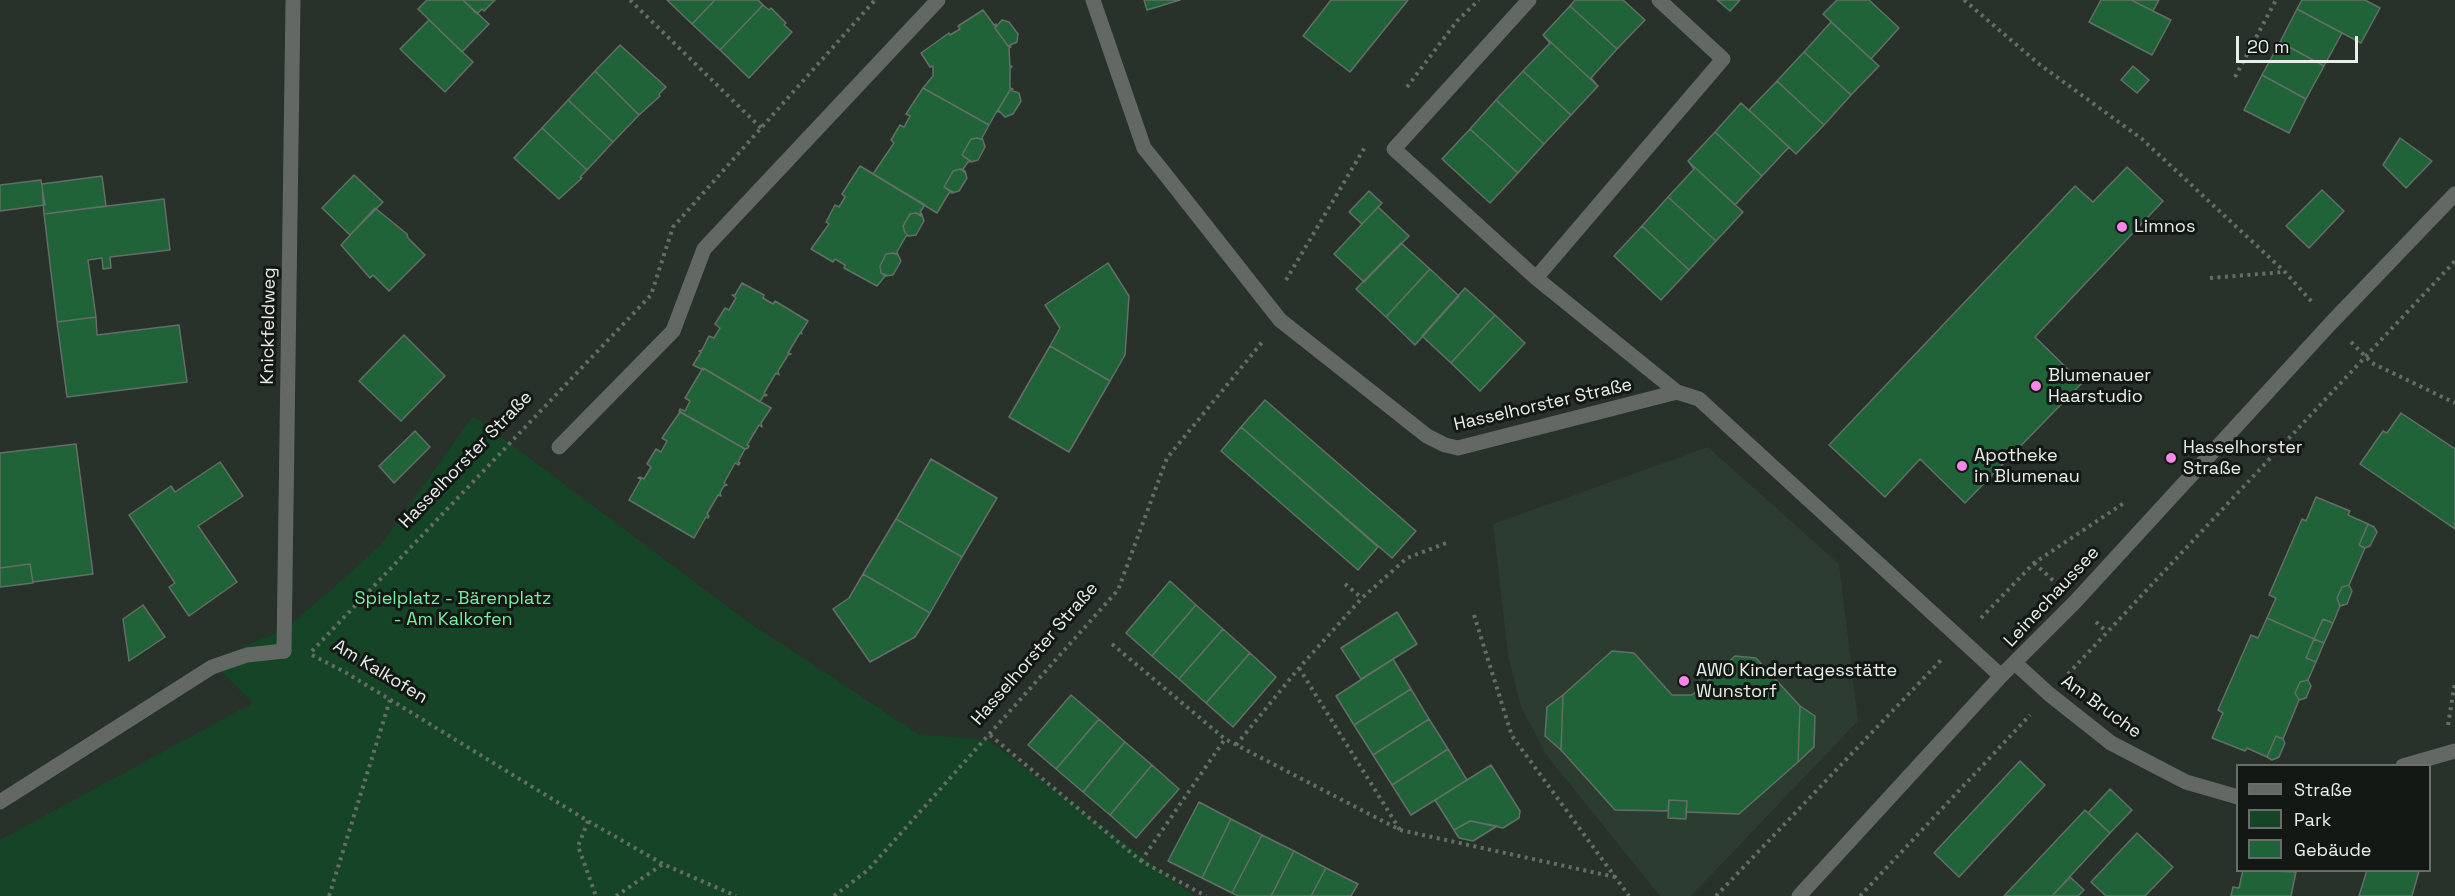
<!DOCTYPE html>
<meta charset="utf-8">
<style>
body{margin:0}
#map{position:relative;width:2455px;height:896px;overflow:hidden;background:#28312a;font-family:"Space Grotesk",sans-serif}
canvas{display:block}
.legend{position:absolute;left:2236px;top:764px;width:195px;height:108px;box-sizing:border-box;background:#131815;border:2px solid #686e6a;margin:0;padding:8px 10px;list-style:none;font-size:18px;color:#e8eee9}
.legend li{display:flex;align-items:center;gap:12px;height:30px}
.legend b{width:30px;border:2px solid #686e6a}
.scale{position:absolute;left:2236px;top:36px;width:122px;height:27px;box-sizing:border-box;border:3px solid #e8eee9;border-top:0;padding-left:8px;font-size:18px;line-height:21px;white-space:nowrap;color:#e8eee9;-webkit-text-stroke:4px #131815;paint-order:stroke}
</style>
<div id="map">
<canvas width="2455" height="896"></canvas>
<ul class="legend">
<li><b style="height:8px;background:#636864"></b>Straße</li>
<li><b style="height:16px;background:#164427"></b>Park</li>
<li><b style="height:16px;background:#206339"></b>Gebäude</li>
</ul>
<div class="scale">20 m</div>
</div>
<script>
const context = document.querySelector('canvas').getContext('2d');
context.lineJoin = 'round';
function fill(path, color) { context.fillStyle = color; context.fill(path, 'evenodd'); }
function stroke(path, color, width, dash) { context.strokeStyle = color; context.lineWidth = width; context.lineCap = dash ? 'butt' : 'round'; context.setLineDash(dash || []); context.stroke(path); }
function label(font, color, halo, rows, align = 'center') {
  context.font = font + ' "Space Grotesk",sans-serif'; context.lineWidth = 6; context.setLineDash([]); context.textBaseline = 'middle'; context.strokeStyle = halo; context.fillStyle = color; for (const [text, x, y, turn = 0] of rows) {
    context.save(); context.translate(x, y); context.rotate((+turn || 0) * Math.PI / 180); context.textAlign = isNaN(turn) ? turn : align; if (halo) context.strokeText(text, 0, 0); context.fillText(text, 0, 0); context.restore();
  }
}
fill(new Path2D(`
 M1708 447 1839 564 1858 721 1691 896H1660L1547 756 1521 707 1508 655 1493 524Z`), '#2c3c30');
fill(new Path2D(`
 M473 416 748 622 920 735 987 739 1194 896H0V840L253 703 211 661 287 628 381 545Z`), '#164427');
const building = new Path2D(`
 M427 0H463L489 24 462 52 418 9Z
 M463 0H495L484 11 482 9 477 14Z
 M667 0H715L692 24Z
 M715 0H758L763 5 720 50 692 24Z
 M1144 0H1180L1147 10Z
 M1331 0H1408L1350 72 1303 36Z
 M1575 0H1623L1645 20 1617 49 1570 6Z
 M1717 0H1740L1730 11Z
 M1837 0H1869L1899 28 1871 59 1823 14Z
 M2101 0H2131L2171 20 2152 55 2089 22Z
 M2131 0H2159L2153 11Z
 M2302 0H2365L2380 8 2361 43 2297 9Z
 M763 5 769 10 771 8 786 23 784 25 792 32 749 78 720 50Z
 M1570 6 1617 49 1591 78 1598 86 1543 35Z
 M2297 9 2342 33 2324 66 2280 42Z
 M983 10 994 25 996 24 995 28 1008 46 1011 47 1009 48 1010 67 1012 66 1010 69V88L1013 89 1010 90 998 110 999 112 997 111 989 125 923 88 933 76V66L930 67 921 53 949 33 950 35 960 29 958 26Z
 M429 20 473 62 445 92 400 49Z
 M1002 20 1009 22 1018 34 1017 42 1008 46 995 28Z
 M1831 22 1879 66 1851 95 1804 52Z
 M1543 35 1598 86 1571 115 1523 71 1550 43Z
 M2280 42 2324 66 2306 99 2262 75Z
 M620 45 666 87 659 94 660 96 639 115 595 71Z
 M1804 52 1851 95 1824 125 1777 81Z
 M2133 66 2149 80 2137 93 2121 80Z
 M595 71 639 115 613 142 568 100Z
 M1523 71 1571 115 1544 144 1496 100Z
 M2262 75 2306 99 2289 133 2244 110Z
 M1777 81 1824 125 1796 154 1749 110Z
 M923 88 989 125 982 138 983 140 978 138 971 139 962 155 971 161 968 162 963 169 964 172 960 169 953 171 944 187 953 192 949 193 937 213 873 174 894 143 891 140 900 125 904 127 910 116 906 114Z
 M1010 90 1019 93 1021 101 1013 114 1005 117 998 110Z
 M568 100 613 142 587 170 542 128Z
 M1496 100 1544 144 1518 173 1470 129Z
 M1741 103 1789 147 1762 176 1715 132Z
 M542 128 587 170 580 177 582 178 559 199 514 158Z
 M1470 129 1518 173 1490 203 1442 159Z
 M1715 132 1762 176 1735 205 1688 161Z
 M978 138 983 140 985 147 978 160 971 162 962 155 971 139Z
 M2400 138 2432 161 2406 188 2383 165Z
 M1688 161 1743 212 1716 241 1668 197 1694 169Z
 M860 166 925 205 920 212 922 214 921 216 916 213 910 214 903 226 905 233 909 236H906L897 252 898 255 893 253 886 254 880 266 881 273 886 275 877 286 844 268 845 265 835 259 833 262 811 249 829 224 826 222 835 205 839 207 845 197 842 194Z
 M2127 167 2163 201 2035 337 2082 383 1965 503 1920 459 1885 497 1829 445 2075 186 2093 202Z
 M960 169 965 171 967 178 959 191 952 193 944 187 953 171Z
 M354 175 383 202 350 235 322 208Z
 M102 176 106 206 44 214 42 184Z
 M41 180 45 205 0 211V185Z
 M2322 190 2344 211 2309 248 2286 226Z
 M1369 191 1382 203 1362 224 1349 212Z
 M1668 197 1716 241 1689 270 1642 226Z
 M164 199 170 250 110 257 111 268 103 269 102 258 88 260 96 317 57 322 44 214Z
 M1378 207 1409 236 1364 282 1334 254Z
 M375 208 407 234 408 238 425 255 389 291 373 275 370 278 341 245Z
 M916 213 922 215 924 221 916 235 909 236 905 233 903 226 910 214Z
 M1642 226 1689 270 1661 300 1614 256Z
 M1401 243 1430 269 1386 317 1356 289Z
 M893 253 898 255 901 261 893 275 886 276 881 273 880 266 886 254Z
 M1108 263 1129 296 1125 355 1110 381 1050 346 1060 328 1045 305Z
 M1430 269 1459 296 1415 345 1386 317Z
 M742 283 764 295 763 298 773 304 775 301 808 321 801 332 802 334 800 333 788 353 791 354 788 355 778 371 779 375 776 373 764 393 767 395 766 396 764 395 760 402 703 368V370L693 365 701 352 699 351 702 350 709 336 714 338 720 328 715 324 725 308 729 310 736 298 732 295H735Z
 M1465 288 1495 315 1451 363 1422 336Z
 M1495 315 1525 343 1480 391 1451 363Z
 M96 317 97 335 179 325 187 382 67 397 57 322Z
 M404 335 445 376 401 421 359 381Z
 M1050 346 1110 381 1069 452 1009 417Z
 M703 368 771 408 761 423 762 427 759 425 747 445 749 446 748 448 745 449 679 411 680 409 685 411 690 401 685 398Z
 M1265 400 1416 531 1392 558 1241 427Z
 M680 412 745 449 738 462 740 463 739 465 735 463 724 483 727 485 724 486 720 493 721 496 718 495 707 514 709 516 708 518 706 517 694 538 629 500 641 479 638 478 640 477 644 479 651 467 647 464 656 449 661 452 667 441 662 438Z
 M2401 413 2455 449V529L2360 464 2383 431 2387 433Z
 M1241 427 1378 547 1358 570 1221 451Z
 M415 431 430 447 394 483 379 466Z
 M76 444 93 574 33 582 30 564 0 568V453Z
 M931 459 997 498 962 557 896 519Z
 M220 462 243 496 198 526 237 582 189 616 169 587 175 583 129 515 171 486 175 492Z
 M2316 497 2350 511 2348 515 2368 524 2359 545 2365 548 2349 585 2342 587 2337 598 2340 606 2333 623 2323 619 2314 639 2267 618 2276 598 2269 595 2302 519 2306 521Z
 M896 519 962 557 930 613 863 574Z
 M2368 524 2374 527 2377 532 2370 546 2365 548 2359 545Z
 M30 564 33 583 0 587V568Z
 M863 574 930 613 915 637 870 662 833 609 849 598Z
 M1170 581 1196 605 1152 656 1126 633Z
 M2349 585 2352 591 2347 604 2340 606 2337 598 2342 587Z
 M143 605 165 637 129 661 123 619Z
 M1196 605 1223 629 1179 679 1152 656Z
 M1397 612 1417 644 1361 679 1341 648Z
 M2267 618 2314 639 2306 658 2316 662 2308 680 2300 682 2295 693 2299 700 2283 739 2276 736 2267 757 2247 748 2245 751 2212 738 2223 713 2218 710 2251 635 2258 638Z
 M2323 619 2333 623 2324 643 2314 639Z
 M1223 629 1250 653 1206 703 1179 679Z
 M2314 639 2324 643 2316 662 2306 658Z
 M1612 651 1634 653 1672 695H1692L1735 656 1756 658 1800 706 1798 762 1739 814 1686 812 1687 801 1669 800 1668 811 1615 810 1561 750 1563 695Z
 M1250 653 1276 677 1233 727 1206 703Z
 M1393 659 1411 689 1354 725 1336 696Z
 M2308 680 2311 686 2306 698 2299 700 2295 693 2300 682Z
 M1411 689 1429 719 1373 755 1354 725Z
 M1071 695 1099 719 1056 769 1028 745Z
 M1563 695 1561 750 1545 736 1547 707Z
 M1800 706 1815 716 1814 747 1798 762Z
 M1099 719 1125 742 1083 792 1056 769Z
 M1429 719 1448 749 1392 785 1373 755Z
 M2276 736 2283 739 2285 743 2279 757 2272 760 2267 757Z
 M1125 742 1152 765 1110 815 1083 792Z
 M1448 749 1467 780 1411 815 1392 785Z
 M2020 761 2045 785 1959 877 1934 853Z
 M1152 765 1179 789 1136 838 1110 815Z
 M1491 765 1520 811 1519 818 1503 828 1470 821 1454 830 1435 800Z
 M2110 789 2132 810 2110 833 2088 813Z
 M1669 800 1687 801 1686 819 1668 818Z
 M1199 802 1231 819 1202 878 1168 861Z
 M2085 810 2110 833 2052 896H2004Z
 M1231 819 1262 835 1232 893 1202 878Z
 M1470 821 1497 826 1473 841 1459 838 1454 830Z
 M2137 833 2173 867 2145 896H2106L2091 882Z
 M1262 835 1294 851 1271 896H1238L1232 893Z
 M1294 851 1326 868 1311 896H1271Z
 M1326 868 1358 884 1351 896H1311Z
 M2243 870 2296 872 2291 896H2231L2233 887 2239 888Z
 M2367 870H2417L2419 871 2412 896H2359Z
 M2070 877 2084 890 2078 896H2052Z`);
fill(building, '#206339');
stroke(building, '#646f67', 1.5);
stroke(new Path2D(`
 M630 0 761 128
 M1964 0 2039 64 2142 139 2285 272 2312 302
 M2235 77 2276 0
 M1407 87 1457 21 1479 0
 M2210 278 2284 272
 M1286 280 1365 147
 M2351 342 2372 363 2455 403
 M2034 563 2056 583
 M1345 584 1362 598
 M1474 615 1512 736 1629 896
 M1981 618 2034 563 2124 503
 M2096 622 2107 632
 M1112 644 1225 739 1400 830 1615 877
 M312 651 651 295 673 227 875 0
 M312 655 345 672 588 821 663 864 736 896
 M1299 668 1400 830
 M2068 674 2455 261
 M2448 725 2455 682
 M990 735 1141 861 1206 896
 M1236 745 1299 668 1362 598 1407 558 1449 542
 M588 821 578 846 596 896
 M1141 861 1225 739
 M329 896 390 700
 M616 896 663 864
 M834 896 868 870 1118 590 1167 458 1263 341
 M1716 896 1941 660
 M1860 896 2030 715`), '#656d66', 4, [3, 4.5]);
stroke(new Path2D(`
 M559 447 673 331 704 249 938 0
 M284 651 293 2`), '#636864', 15);
stroke(new Path2D(`
 M1093 0 1144 148 1161 169 1280 320 1427 436 1445 445 1458 448 1677 392 1699 399 2001 676
 M1529 0 1394 149 1536 278 1677 392
 M1536 278 1723 59 1659 0
 M2015 663 2049 694 2111 743 2186 782 2238 797
 M2403 766 2455 751
 M0 802 212 667 247 655 284 651`), '#636864', 15);
stroke(new Path2D(`
 M1799 896 2001 676 2075 602 2331 323 2455 194`), '#636864', 15);
for (const [x, y, r, color] of [
 [2122,227,6,"#f987e9"],
 [2036,386,6,"#f987e9"],
 [2171,458,6,"#f987e9"],
 [1962,466,6,"#f987e9"],
 [1684,681,6,"#f987e9"]
]) { const dot = new Path2D(); dot.arc(x, y, r, 0, 2 * Math.PI); context.fillStyle = color; context.fill(dot); stroke(dot, '#131815', 2); }
label('18px', '#e8eee9', '#131815', [
 ["Limnos",2134,227],
 ["Blumenauer",2048,376],
 ["Haarstudio",2048,397],
 ["Hasselhorster",2183,448],
 ["Straße",2183,469],
 ["Apotheke",1974,456],
 ["in Blumenau",1974,477],
 ["AWO Kindertagesstätte",1696,671],
 ["Wunstorf",1696,692]
], 'left');
label('18px', '#e8eee9', '#131815', [
 ["Knickfeldweg",269,326,-89],
 ["Hasselhorster Straße",1543,405,-13],
 ["Hasselhorster Straße",466,460,-46],
 ["Leinechaussee",2052,597,-47],
 ["Hasselhorster Straße",1035,654,-49],
 ["Am Kalkofen",380,672,31],
 ["Am Bruche",2101,707,36]
]);
label('18px', '#79ec9f', '#131815', [
 ["Spielplatz - Bärenplatz",453,599],
 ["- Am Kalkofen",453,620]
]);
</script>
